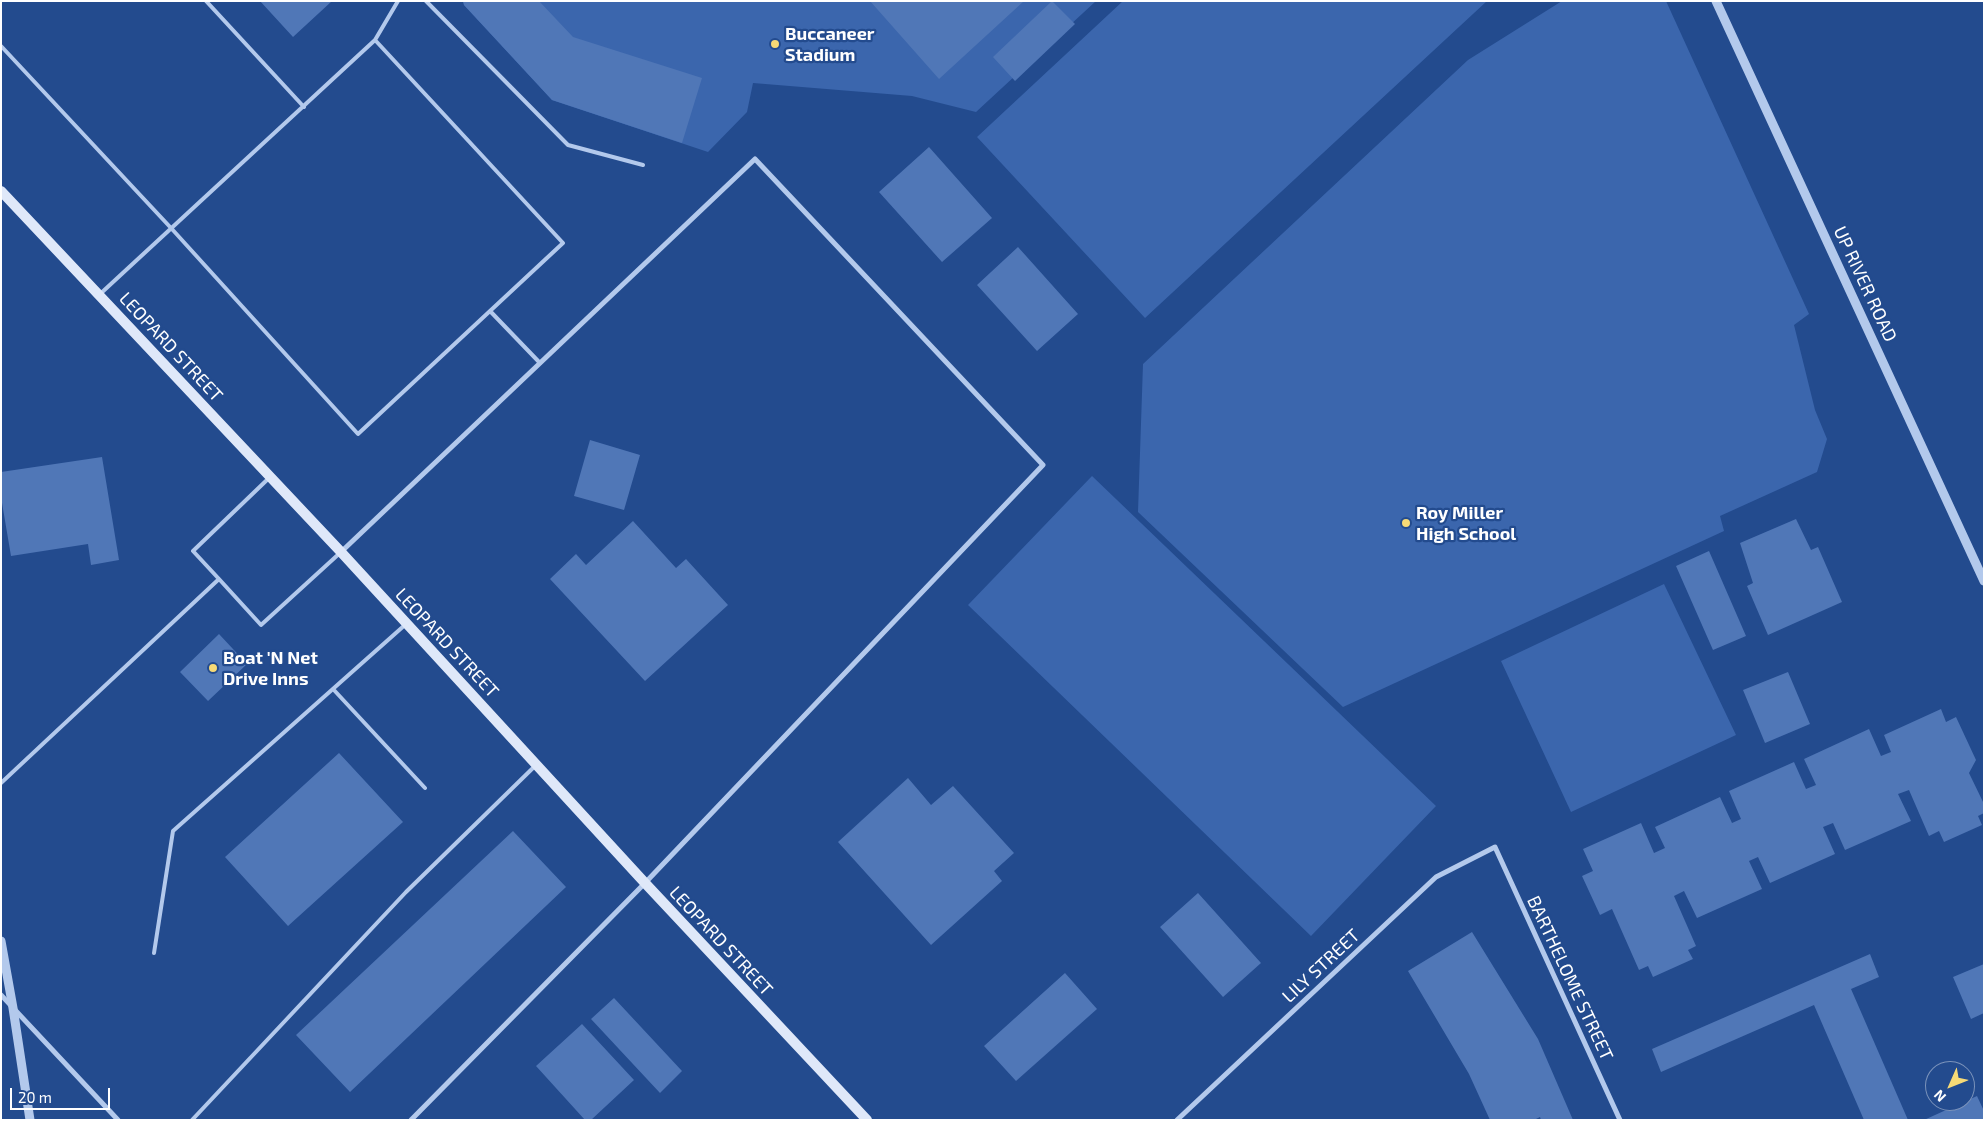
<!DOCTYPE html>
<style>
body{margin:0}
#map{position:relative;width:1985px;height:1121px;overflow:hidden;background:#234b8e;font-family:"Exo 2",sans-serif}
canvas{display:block}
.frame{position:absolute;inset:0;border:2px solid #fff;pointer-events:none}
.north{position:absolute;left:1925px;top:1061px;width:50px;height:50px;box-sizing:border-box;background:#234b8e;border:1px solid #7b93bb;border-radius:50%;rotate:226deg;font-size:14px;font-weight:700;line-height:20px;text-align:center;color:#fff}
.north::after{content:'';display:block;margin:auto;width:18px;height:22px;background:#f7da76;clip-path:polygon(50% 0,100% 100%,50% 72%,0 100%)}
.scale{position:absolute;left:10px;top:1088px;width:100px;height:22px;box-sizing:border-box;border:2px solid #fff;border-top:0;padding-left:6px;font-size:15px;line-height:18px;white-space:nowrap;color:#fff;-webkit-text-stroke:4px #234b8e;paint-order:stroke}
</style>
<div id="map">
<canvas width="1985" height="1121"></canvas>
<div class="frame"></div>
<div class="north">N</div>
<div class="scale">20 m</div>
</div>
<script>
const context = document.querySelector('canvas').getContext('2d');
context.lineJoin = 'round';
function fill(path, color) { context.fillStyle = color; context.fill(path, 'evenodd'); }
function stroke(path, color, width, dash) { context.strokeStyle = color; context.lineWidth = width; context.lineCap = dash ? 'butt' : 'round'; context.setLineDash(dash || []); context.stroke(path); }
function label(font, color, halo, rows, align = 'center') {
  context.font = font + ' "Exo 2",sans-serif'; context.lineWidth = 4.5; context.setLineDash([]); context.textBaseline = 'middle'; context.strokeStyle = halo; context.fillStyle = color; for (const [text, x, y, turn = 0] of rows) {
    context.save(); context.translate(x, y); context.rotate((+turn || 0) * Math.PI / 180); context.textAlign = isNaN(turn) ? turn : align; if (halo) context.strokeText(text, 0, 0); context.fillText(text, 0, 0); context.restore();
  }
}
fill(new Path2D(`
 M463 1H1096L976 112 912 96 753 83 747 112 708 152 552 100 464 5Z
 M1123 1H1487L1145 318 977 137Z
 M1562 1H1666L1809 314 1794 325 1815 410 1827 439 1817 472 1720 516 1724 531 1343 707 1138 512 1143 364 1468 60Z
 M1092 476 1436 806 1311 936 968 605Z
 M1664 584 1736 735 1571 812 1501 661Z`), '#3b66ad');
fill(new Path2D(`
 M260 1H332L293 37Z
 M463 1H539L573 37 702 78 682 143 552 100 464 5Z
 M870 1H1024L939 79Z
 M1052 1 1075 24 1015 81 993 57Z
 M929 147 992 218 942 262 879 192Z
 M1018 247 1078 314 1037 351 977 285Z
 M590 440 640 455 624 510 574 496Z
 M102 457 119 560 91 565 88 544 11 556 1 497V472Z
 M1796 519 1811 550 1818 547 1842 602 1768 635 1747 586 1753 583 1740 543Z
 M633 521 676 568 686 559 728 605 645 681 550 579 576 554 586 565Z
 M1709 551 1746 636 1713 650 1676 566Z
 M219 634 247 664 208 701 180 672Z
 M1788 672 1810 724 1765 743 1743 690Z
 M1941 709 1946 722 1956 717 1976 760 1969 773 1984 804V813L1978 816 1982 825 1944 842 1939 831 1929 836 1909 790 1898 794 1911 821 1845 850 1833 823 1823 827 1835 854 1770 883 1758 857 1749 861 1762 889 1697 918 1684 891 1674 896 1696 946 1688 950 1693 959 1653 977 1648 966 1639 970 1612 909 1600 915 1582 876 1593 871 1583 849 1641 823 1654 853 1665 848 1655 827 1720 797 1732 823 1741 819 1729 791 1794 762 1806 789 1816 785 1804 759 1869 729 1881 756 1891 752 1884 735Z
 M339 753 403 822 288 926 225 857Z
 M908 778 931 805 953 786 1014 853 994 871 1002 881 931 945 838 842Z
 M513 831 566 887 350 1092 296 1035Z
 M1198 893 1261 963 1223 997 1160 927Z
 M1472 932 1538 1039 1573 1120H1541L1540 1117 1534 1120H1490L1469 1074 1408 971Z
 M1870 954 1879 977 1851 989 1908 1120H1864L1814 1005 1661 1072 1652 1049Z
 M1984 964V1013L1971 1019 1953 977Z
 M1065 973 1097 1009 1016 1081 984 1046Z
 M614 998 682 1071 660 1093 591 1019Z
 M582 1024 634 1080 591 1120H585L536 1066Z
 M1977 1096 1984 1111V1120H1924Z`), '#5077b7');
stroke(new Path2D(`
 M206 1 304 107
 M426 1 568 145 643 165
 M375 40 398 1
 M1 46 171 228 358 434 563 243 375 40 99 295
 M490 311 540 363
 M219 579 261 625 341 552
 M333 689 425 788
 M1 783 219 579 193 551 269 478
 M154 953 173 831 406 624
 M192 1120 406 892 535 766`), '#b3c9ec', 4);
stroke(new Path2D(`
 M341 552 755 159 1043 465 645 883 411 1120
 M1 995 118 1120
 M1177 1120 1436 877 1495 847 1620 1120`), '#b3c9ec', 5);
stroke(new Path2D(`
 M1716 1 1984 581
 M1 941 13 1008 30 1120`), '#b3c9ec', 9);
stroke(new Path2D(`
 M1 191 341 552 645 883 867 1120`), '#dfe8f9', 10);
for (const [x, y, r, color] of [
 [775,44,5,"#f7da76"],
 [1406,523,5,"#f7da76"],
 [213,668,5,"#f7da76"]
]) { const dot = new Path2D(); dot.arc(x, y, r, 0, 2 * Math.PI); context.fillStyle = color; context.fill(dot); stroke(dot, '#234b8e', 2); }
label('bold 18px', '#fff', '#234b8e', [
 ["Buccaneer",785,34],
 ["Stadium",785,55],
 ["Roy Miller",1416,513],
 ["High School",1416,534],
 ["Boat 'N Net",223,658],
 ["Drive Inns",223,679]
], 'left');
label('18px', '#fff', '#234b8e', [
 ["UP RIVER ROAD",1865,284,65],
 ["LEOPARD STREET",171,347,47],
 ["LEOPARD STREET",447,643,47],
 ["LEOPARD STREET",721,941,47],
 ["LILY STREET",1321,966,-43],
 ["BARTHELOME STREET",1570,978,65]
]);
</script>
